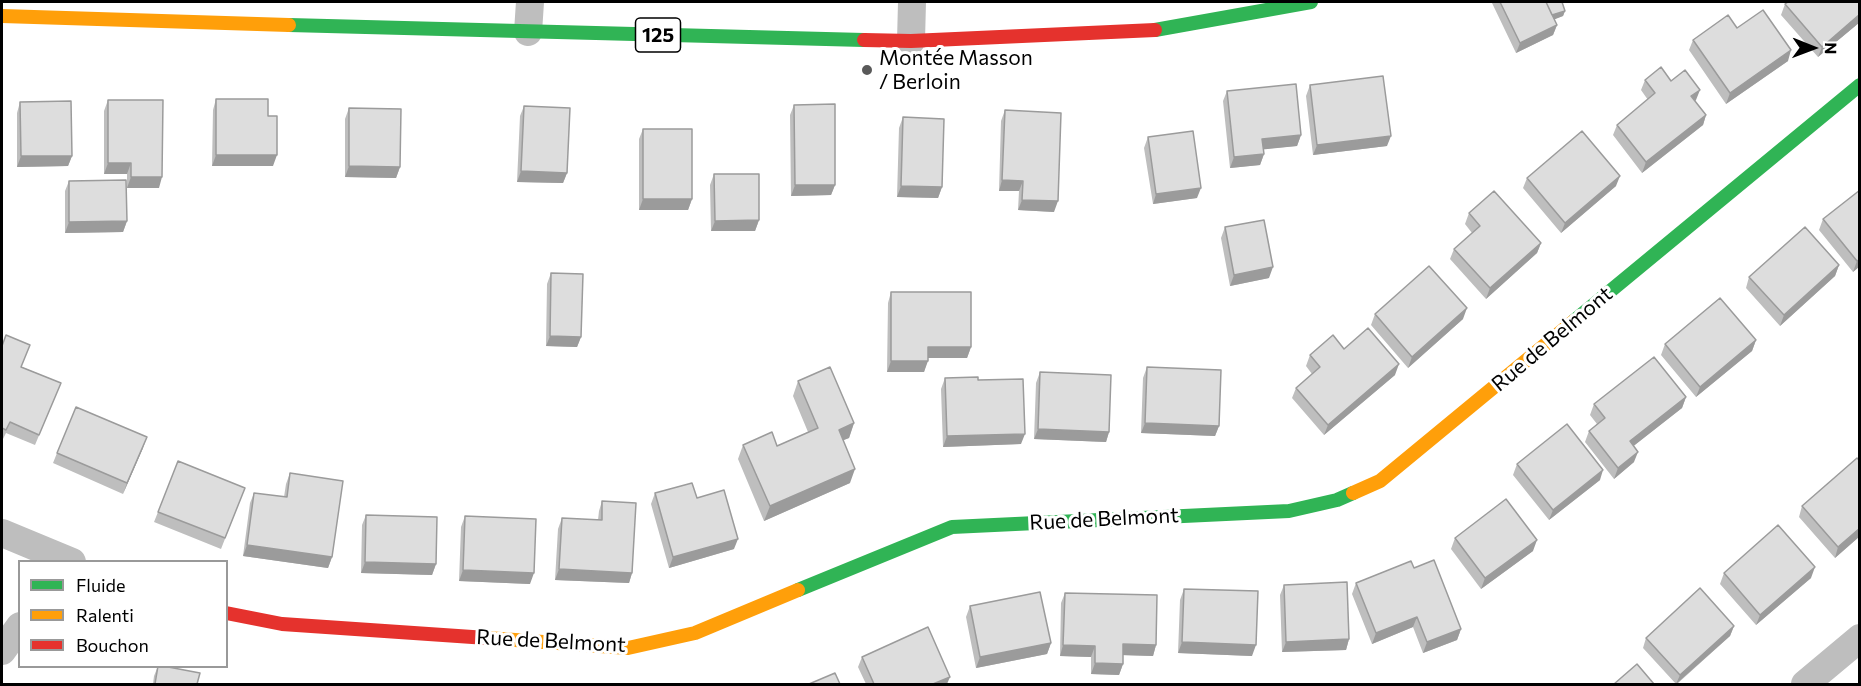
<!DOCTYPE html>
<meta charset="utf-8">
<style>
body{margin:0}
#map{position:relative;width:1861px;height:686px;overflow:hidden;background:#fff;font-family:Commissioner,sans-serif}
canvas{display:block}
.frame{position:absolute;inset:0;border:3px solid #000;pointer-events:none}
.legend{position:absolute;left:18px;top:560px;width:210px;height:108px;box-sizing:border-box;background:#fff;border:2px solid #999;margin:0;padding:8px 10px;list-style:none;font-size:18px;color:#000}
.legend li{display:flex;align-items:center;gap:12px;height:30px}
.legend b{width:30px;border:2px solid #999}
.north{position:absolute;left:1783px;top:18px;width:60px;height:60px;-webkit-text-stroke:4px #fff;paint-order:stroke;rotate:91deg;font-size:16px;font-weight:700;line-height:24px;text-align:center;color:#000}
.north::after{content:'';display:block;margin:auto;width:21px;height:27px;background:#000;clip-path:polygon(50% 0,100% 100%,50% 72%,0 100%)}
</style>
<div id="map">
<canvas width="1861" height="686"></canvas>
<div class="frame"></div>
<ul class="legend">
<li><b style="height:8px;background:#30b455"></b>Fluide</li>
<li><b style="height:8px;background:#ff9f0a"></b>Ralenti</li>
<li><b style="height:8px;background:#e5322d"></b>Bouchon</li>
</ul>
<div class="north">N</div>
</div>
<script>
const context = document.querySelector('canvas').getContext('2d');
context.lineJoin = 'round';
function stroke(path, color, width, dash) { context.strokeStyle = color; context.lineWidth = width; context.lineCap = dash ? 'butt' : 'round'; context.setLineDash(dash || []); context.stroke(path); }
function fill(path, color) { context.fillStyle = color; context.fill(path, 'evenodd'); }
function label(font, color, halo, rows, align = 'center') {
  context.font = font + ' Commissioner,sans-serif'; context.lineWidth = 6; context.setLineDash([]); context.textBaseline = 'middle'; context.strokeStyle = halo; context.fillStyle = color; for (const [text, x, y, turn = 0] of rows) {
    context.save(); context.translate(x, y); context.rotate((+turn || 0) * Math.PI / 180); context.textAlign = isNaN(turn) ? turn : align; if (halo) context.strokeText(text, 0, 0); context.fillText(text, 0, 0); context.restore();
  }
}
stroke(new Path2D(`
 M528 32 530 2
 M911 41 912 2
 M2 533 72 562
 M2 651 20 626
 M1805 684 1860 638`), '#bebebe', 28);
stroke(new Path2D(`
 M289 25 864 40
 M1155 30 1311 2
 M1574 321 1860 85
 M798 590 952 527 1289 511 1337 500 1353 493`), '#30b455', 14);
stroke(new Path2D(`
 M2 16 289 25
 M1353 493 1380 481 1574 321
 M487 638 628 648 695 633 798 590`), '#ff9f0a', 14);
stroke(new Path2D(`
 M864 40 911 41 1155 30
 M226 613 282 624 487 638`), '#e5322d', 14);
fill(new Path2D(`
 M1492 2H1562L1565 11 1563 16 1554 19 1557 25 1553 35 1516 53 1492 3Z
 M1860 2V22L1818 57 1781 15 1785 4Z
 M1737 28 1788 61 1726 104 1689 50 1693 40Z
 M1645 80 1696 100 1695 101 1706 115 1703 125 1642 173 1613 135 1617 125 1648 100 1641 90Z
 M1310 85 1387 146 1313 155 1306 96Z
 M1227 91 1301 135 1297 146 1263 149 1264 154 1260 165 1230 168 1223 101Z
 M216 99 268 116 273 166H212L213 110Z
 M108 100 159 188H127V174H104V111Z
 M20 102 72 156 68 166 17 167V113Z
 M794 105 835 185 831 195 791 196 790 115Z
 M524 106 567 173 563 183 517 182 520 116Z
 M349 108 400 167 396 178 345 177V119Z
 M1005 110 1054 212 1018 210 1019 191H999L1001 121Z
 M903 117 942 187 938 198 897 197 899 128Z
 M643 129 692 199 688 210H639V139Z
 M1148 137 1197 198 1153 204 1144 148Z
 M714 174 759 220 755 231H711L710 185Z
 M1527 178 1616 186 1561 233 1523 188Z
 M69 181 127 221 123 232 65 233V191Z
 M1860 190V266L1853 272 1819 230 1823 219Z
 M1469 213 1541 243 1537 253 1486 299 1450 259 1454 249 1472 233 1465 224Z
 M1225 227 1269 278 1230 286 1221 238Z
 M1839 265 1835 276 1780 326 1746 288 1749 277Z
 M551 273 581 337 577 347 546 346 547 284Z
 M891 292 971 347 967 358H928L924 372H887L888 303Z
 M1375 314 1463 319 1408 368 1371 325Z
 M1756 340 1752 351 1696 397 1661 355 1665 344Z
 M2 346 22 367 61 383 35 445 6 433 2 441Z
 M1310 355 1395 375 1324 435 1292 398 1296 388 1312 374 1306 366Z
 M1147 367 1219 426 1215 436 1141 433 1143 378Z
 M1040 372 1109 432 1106 442 1034 439 1036 383Z
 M945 378 978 380 1021 444 943 447 941 389Z
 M798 381 854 423 849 438 843 440 850 483 764 521 738 459 743 445 777 446 808 432 793 396Z
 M1686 397 1682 408 1633 446 1634 462 1614 479 1585 442 1589 431 1597 424 1590 415 1594 404Z
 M143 448 123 494 53 463 57 453Z
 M1860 461V536L1835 558 1799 517 1802 506Z
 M1517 464 1600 480 1549 520 1513 475Z
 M290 473 332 557 328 568 243 556 250 503 254 493 284 497 286 484Z
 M245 488 221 549 154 522 158 512Z
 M655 493 697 498 734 549 669 568 651 504Z
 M602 501 632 573 629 583 555 580 558 529 562 518 598 520 599 511Z
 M366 515 436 564 432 575 361 573 362 525Z
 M465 516 530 584 459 581 461 527Z
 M1455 538 1533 551 1481 589 1451 549Z
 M1414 568 1461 629 1457 640 1423 653 1413 627 1372 644 1352 594 1356 583Z
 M1724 573 1811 578 1756 625 1720 584Z
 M1284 585 1349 639 1346 650 1282 652 1280 595Z
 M1184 589 1252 656 1178 653 1180 600Z
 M1065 593 1156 645 1153 656 1123 655V664L1119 675 1091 674V657L1060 656 1061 603Z
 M970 606 1051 643 1047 654 976 668 966 617Z
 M1734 626 1730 636 1677 684H1676L1643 648 1646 638Z
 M862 657 947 684H866L858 667Z
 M158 666 197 684H153L154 676Z`), '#bebebe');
fill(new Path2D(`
 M1565 11 1563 16 1548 22 1550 16Z
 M1860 14V22L1818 57 1822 47Z
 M1557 25 1553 35 1516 53 1520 43Z
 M1791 50 1788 61 1726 104 1730 93Z
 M1700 90 1696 100 1688 107 1691 96Z
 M1706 115 1703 125 1642 173 1646 162Z
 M1301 135 1297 146 1258 150 1262 139Z
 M1391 136 1387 146 1313 155 1317 145Z
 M1264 154 1260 165 1230 168 1234 157Z
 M216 155H277L273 166H212Z
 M21 156H72L68 166 17 167Z
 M108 163H131L127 174H104Z
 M349 166 400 167 396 178 345 177Z
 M521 171 567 173 563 183 517 182Z
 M1620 176 1616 186 1561 233 1565 223Z
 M131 177H162L159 188H127Z
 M1002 180 1023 181 1019 191H999Z
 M795 185H835L831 195 791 196Z
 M901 186 942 187 938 198 897 197Z
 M1201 188 1197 198 1153 204 1156 194Z
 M643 199H692L688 210H639Z
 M1022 200 1058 201 1054 212 1018 210Z
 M759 220 755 231H711L715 221Z
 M127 221 123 232 65 233 69 222Z
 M1541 243 1537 253 1486 299 1490 288Z
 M1860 259V266L1853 272 1857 261Z
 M1839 265 1835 276 1780 326 1784 315Z
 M1273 267 1269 278 1230 286 1234 275Z
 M1467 308 1463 319 1408 368 1412 357Z
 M550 336 581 337 577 347 546 346Z
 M1756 340 1752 351 1696 397 1700 387Z
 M928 347H971L967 358H924Z
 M891 361H928L924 372H887Z
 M1399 364 1395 375 1324 435 1328 425Z
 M1686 397 1682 408 1626 452 1630 441Z
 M854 423 849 438 834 444 839 430Z
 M1145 423 1219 426 1215 436 1141 433Z
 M1038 429 1109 432 1106 442 1034 439Z
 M1025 434 1021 444 943 447 947 436Z
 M147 437 143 448 123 494 127 483Z
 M1638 452 1634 462 1614 479 1618 468Z
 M855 469 850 483 764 521 770 506Z
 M1603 470 1600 480 1549 520 1553 510Z
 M1860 528V536L1835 558 1838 547Z
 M738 539 734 549 669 568 673 557Z
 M1537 540 1533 551 1481 589 1485 578Z
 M247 545 332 557 328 568 243 556Z
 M365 562 436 564 432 575 361 573Z
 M1815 567 1811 578 1756 625 1760 615Z
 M559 569 632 573 629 583 555 580Z
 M463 570 534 573 530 584 459 581Z
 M1417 617 1413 627 1372 644 1376 633Z
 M1734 626 1730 636 1676 684 1680 675Z
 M1461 629 1457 640 1423 653 1427 642Z
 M1349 639 1346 650 1282 652 1286 642Z
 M1182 642 1256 645 1252 656 1178 653Z
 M1051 643 1047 654 976 668 980 657Z
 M1123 644 1156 645 1153 656 1119 655Z
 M1063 645 1095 646 1091 657 1060 656Z
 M1095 663 1123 664 1119 675 1091 674Z
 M950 677 947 684H933Z`), '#9b9b9b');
const building = new Path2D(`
 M1500 2H1546L1557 25 1520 43Z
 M1546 2H1562L1565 11 1552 15Z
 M1788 2H1860V14L1822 47 1785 4Z
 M1763 10 1791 50 1730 93 1693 40 1728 15 1737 28Z
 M1661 67 1671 81 1685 70 1700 90 1691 96 1706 115 1646 162 1617 125 1655 93 1645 80Z
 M1383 76 1391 136 1317 145 1310 85Z
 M1296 84 1301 135 1262 139 1264 154 1234 157 1227 91Z
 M216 99H268V116H277V155H216Z
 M108 100H163L162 177H131V163H108Z
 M71 101 72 156H21L20 102Z
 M835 104V185H795L794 105Z
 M524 106 570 108 567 173 521 171Z
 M349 108 401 109 400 167 349 166Z
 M1005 110 1061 113 1058 201 1022 200 1023 181 1002 180Z
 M903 117 944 119 942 187 901 186Z
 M643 129H692V199H643Z
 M1193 131 1201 188 1156 194 1148 137Z
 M1582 131 1620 176 1565 223 1527 178Z
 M714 174H759V220L715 221Z
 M126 180 127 221 69 222V181Z
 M1860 190V259L1857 261 1823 219Z
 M1494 191 1541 243 1490 288 1454 249 1480 226 1469 213Z
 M1264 220 1273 267 1234 275 1225 227Z
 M1805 227 1839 265 1784 315 1749 277Z
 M1429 266 1467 308 1412 357 1375 314Z
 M551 273 583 274 581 337 550 336Z
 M891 292H971V347H928V361H891Z
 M1720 298 1756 340 1700 387 1665 344Z
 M1368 328 1399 364 1328 425 1296 388 1320 367 1310 355 1333 335 1344 349Z
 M6 335 30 345 21 367 61 383 39 435 10 422 6 430 2 428V346Z
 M1654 357 1686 397 1630 441 1638 452 1618 468 1589 431 1605 418 1594 404Z
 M830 367 854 423 839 430 855 469 770 506 743 445 772 432 777 446 818 428 798 381Z
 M1147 367 1221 370 1219 426 1145 423Z
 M1040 372 1111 375 1109 432 1038 429Z
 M978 377V380L1023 379 1025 434 947 436 945 378Z
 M76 407 147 437 127 483 57 453Z
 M1567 424 1603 470 1553 510 1517 464Z
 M1857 458 1860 461V528L1838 547 1802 506Z
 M178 461 245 488 225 538 158 512Z
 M290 473 343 481 332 557 247 545 254 493 287 497Z
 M692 483 697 498 724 490 738 539 673 557 655 493Z
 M1506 499 1537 540 1485 578 1455 538Z
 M602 501 636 503 632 573 559 569 562 518 602 520Z
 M366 515 437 517 436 564 365 562Z
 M465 516 536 519 534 573 463 570Z
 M1778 525 1815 567 1760 615 1724 573Z
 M1434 560 1461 629 1427 642 1417 617 1376 633 1356 583 1411 561 1414 568Z
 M1347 582 1349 639 1286 642 1284 585Z
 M1700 588 1734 626 1680 675 1646 638Z
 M1184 589 1258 591 1256 645 1182 642Z
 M1040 592 1051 643 980 657 970 606Z
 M1065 593 1157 595 1156 645 1123 644V664L1095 663V646L1063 645Z
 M928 627 950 677 933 684H874L862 657Z
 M1637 664 1654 684H1614Z
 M158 666H163L200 673 197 684H155Z
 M835 673 840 684H809Z`);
fill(building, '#ddd');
stroke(building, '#9b9b9b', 1.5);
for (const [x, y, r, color] of [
 [867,70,6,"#595959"]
]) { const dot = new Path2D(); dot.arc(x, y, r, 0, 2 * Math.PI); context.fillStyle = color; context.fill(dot); stroke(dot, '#fff', 2); }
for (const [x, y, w] of [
 [658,35,45]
]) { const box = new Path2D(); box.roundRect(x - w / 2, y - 17, w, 34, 4.5); context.fillStyle = '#fff'; context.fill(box); stroke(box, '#000', 1.5); }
label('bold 20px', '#000', null, [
 ["125",658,35]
]);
label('21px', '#000', '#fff', [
 ["Montée Masson",879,58],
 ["/ Berloin",879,82]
], 'left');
label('21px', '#000', '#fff', [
 ["Rue de Belmont",1552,339,-40],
 ["Rue de Belmont",1104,519,-3],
 ["Rue de Belmont",551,641,3]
]);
</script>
